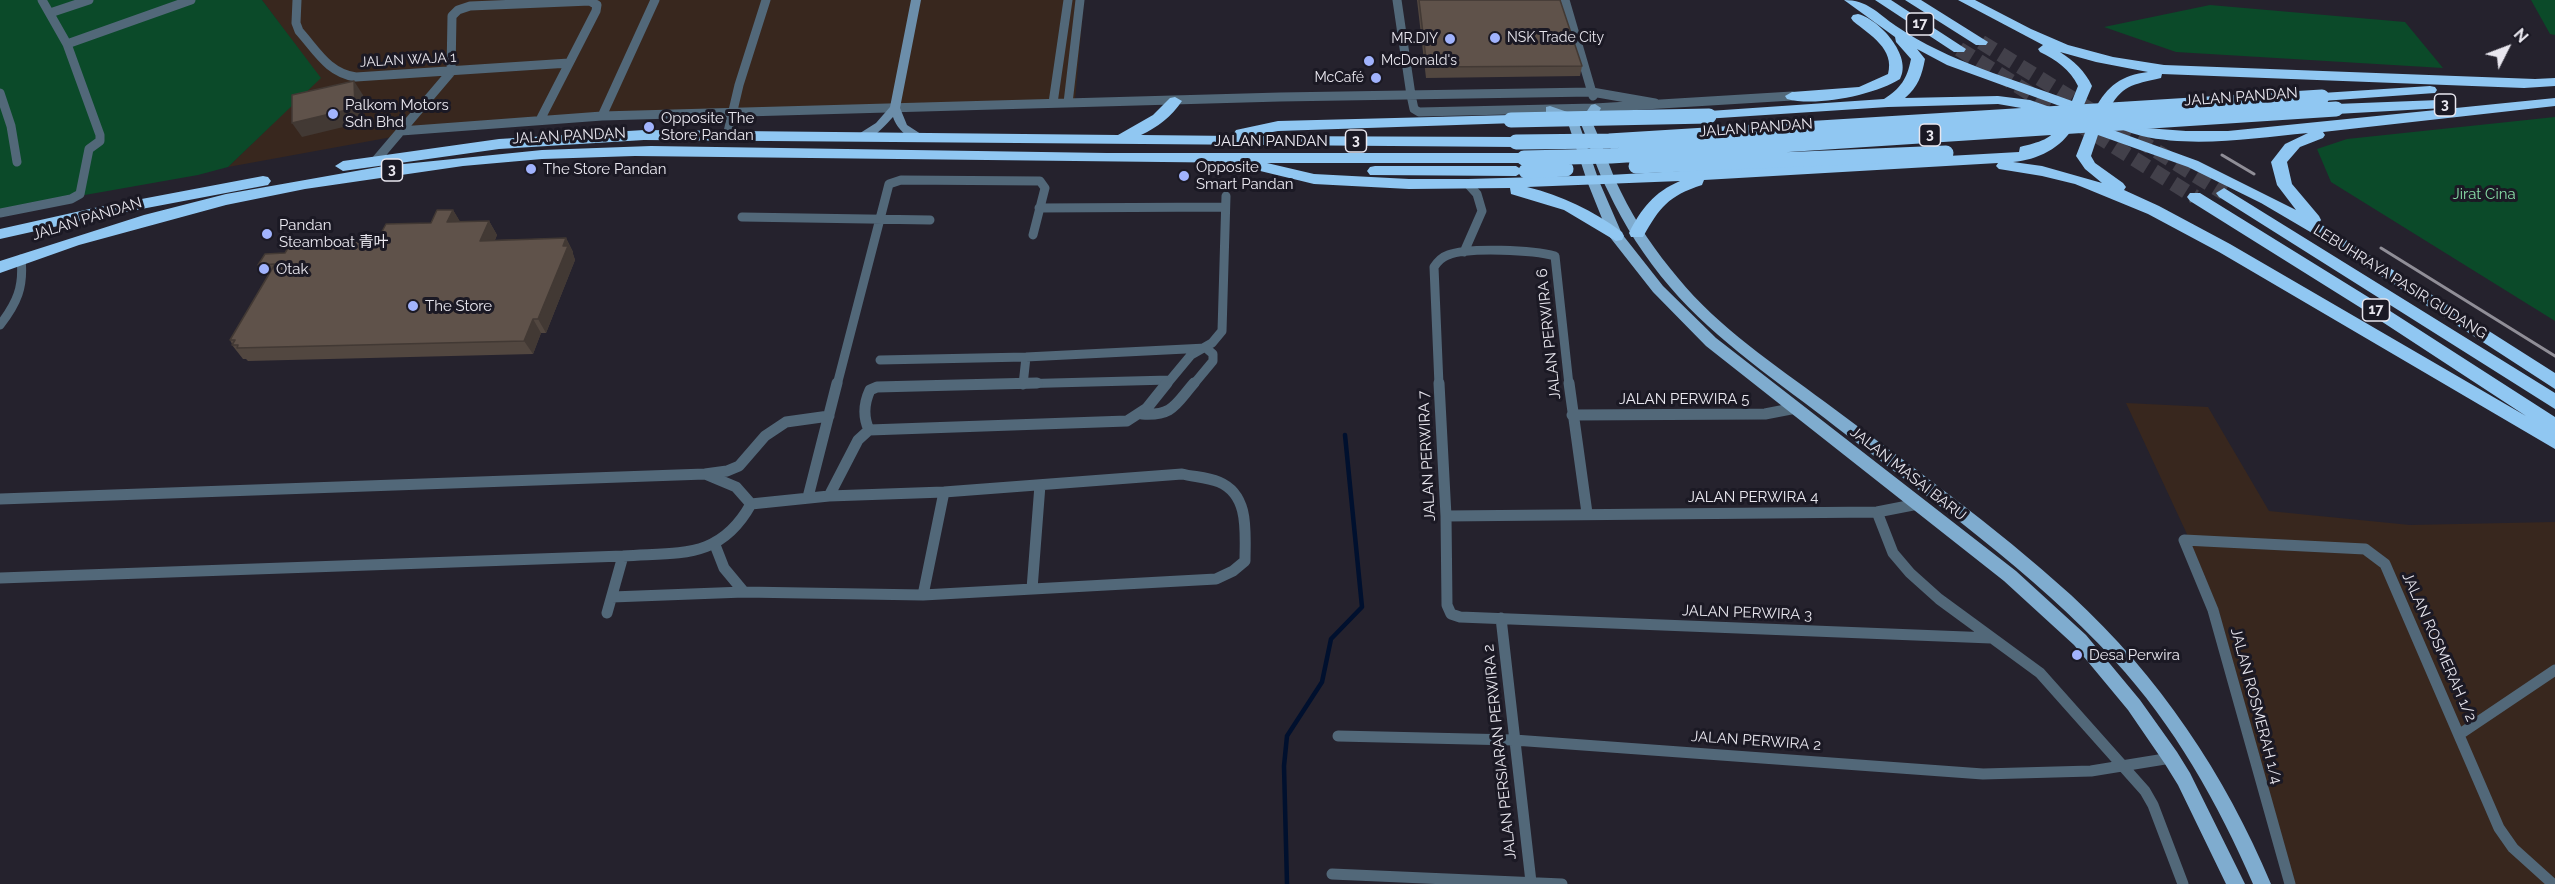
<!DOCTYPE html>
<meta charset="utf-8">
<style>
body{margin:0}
#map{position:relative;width:2555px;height:884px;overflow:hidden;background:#25222d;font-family:Raleway,sans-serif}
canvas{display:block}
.north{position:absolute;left:2477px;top:18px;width:60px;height:60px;-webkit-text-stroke:4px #1b1924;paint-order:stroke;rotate:48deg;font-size:16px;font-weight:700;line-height:24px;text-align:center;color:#e9e7ef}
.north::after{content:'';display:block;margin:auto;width:21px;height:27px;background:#e9e7ef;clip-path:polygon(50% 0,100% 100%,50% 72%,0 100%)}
</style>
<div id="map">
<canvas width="2555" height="884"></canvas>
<div class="north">N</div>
</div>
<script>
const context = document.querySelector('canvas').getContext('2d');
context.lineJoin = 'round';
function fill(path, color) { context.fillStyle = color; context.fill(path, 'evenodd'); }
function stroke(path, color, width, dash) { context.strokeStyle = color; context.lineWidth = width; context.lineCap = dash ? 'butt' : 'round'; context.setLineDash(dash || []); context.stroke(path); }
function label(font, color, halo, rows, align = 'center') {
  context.font = font + ' Raleway,"Noto Sans SC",sans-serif'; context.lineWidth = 6; context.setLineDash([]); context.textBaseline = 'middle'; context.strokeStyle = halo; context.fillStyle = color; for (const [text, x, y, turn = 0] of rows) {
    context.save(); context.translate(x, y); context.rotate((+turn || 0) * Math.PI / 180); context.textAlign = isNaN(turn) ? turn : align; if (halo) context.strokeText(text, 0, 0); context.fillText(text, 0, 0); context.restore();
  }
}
fill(new Path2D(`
 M262 0H1084L1075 100 563 120 414 133 228 167 320 78Z
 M2126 403 2208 407 2269 511 2410 525 2555 522V884H2295L2219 612 2186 532Z`), '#38271e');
fill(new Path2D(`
 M0 0H262L321 78 228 167 198 175 0 210Z
 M2531 0H2555V35L2550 34Z
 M2210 5 2405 22 2443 68 2176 52 2104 27Z
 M2555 117V321L2331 182 2317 149 2347 139Z`), '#0b4a29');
stroke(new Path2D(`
 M1287 884 1284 766 1287 736 1322 682 1331 639 1362 607 1345 435`), '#00102e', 4.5);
stroke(new Path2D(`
 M1981 42 2224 193
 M1959 49 2195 197`), '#42404a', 15, [15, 8]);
stroke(new Path2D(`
 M297 0 296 23 299 31C317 51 328 73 356 77L569 63
 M1397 0 1411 95 1414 109 1419 112 1595 108 1792 96
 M1565 0 1593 96
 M50 13 89 0
 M67 44 191 0
 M0 93 11 126 17 162
 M1053 103 1068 0
 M1068 103 1080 0
 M602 116 655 0
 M401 131 602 116 1280 97 1592 92 1655 103
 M727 136 739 85 766 0
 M377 159 451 72 452 16 458 10 470 6 590 1 597 5 596 11 540 120
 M1039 208 1225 207
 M0 213 71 199 80 194 89 149 100 141V135L67 44 42 0
 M742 217 930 220
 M1464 252 1482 211 1477 194 1468 184
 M0 325C17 303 24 287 21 259
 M880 360 1026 357 1206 348 1213 354V361L1193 385
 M837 385 889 184 901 180 1040 181 1045 188 1033 235
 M974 385 1170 380
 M1023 385 1026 357
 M1166 385 1191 355 1212 343 1222 331 1226 196
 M1439 385 1434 267C1438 261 1442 257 1448 255 1468 247 1534 250 1555 256L1569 385`), '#526879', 9);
stroke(new Path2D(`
 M1439 383 1446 516 1447 605 1451 614 1460 617 1991 638
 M1569 383 1587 513
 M1142 414C1173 416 1175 405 1194 383
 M1572 415 1765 414 1796 408
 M869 430C863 417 864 403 870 390L877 387 1037 383
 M705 474 736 487 751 504 829 496 858 440 869 430 1127 421 1147 408 1167 383
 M808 497 837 383
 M0 499 705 474 727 471 739 466 765 436 786 422 829 416
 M1877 512 1893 553 1910 573 1939 599 2040 673 2145 791 2153 805 2183 884
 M1446 516 1877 512 1918 504
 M715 545 724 568 744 592
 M0 578 623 556C680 552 720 560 751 504
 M1032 589 1040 485
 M923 595 944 492
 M612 597 744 592 923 595 1216 579 1233 571 1245 561C1245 533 1250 495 1219 482 1207 477 1194 477 1182 474L944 492 829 496
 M607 613 623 556
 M1501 618 1531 882
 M2460 734 2555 670
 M1338 736 1514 740 1983 774 2091 771 2171 758
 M1332 874 1562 884
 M2290 884 2213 610 2184 540 2365 549 2385 564 2499 828 2513 848 2553 884`), '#526879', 11);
fill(new Path2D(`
 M911 0H921L900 108 907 125 927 138 925 141C911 142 897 130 893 117 884 127 871 142 857 141V135L876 123 890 107Z`), '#6c8eaa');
fill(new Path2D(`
 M1595 104 1601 108 1593 124C1603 146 1610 170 1621 192 1636 223 1656 252 1678 278 1719 328 1774 364 1825 402 1908 464 1994 525 2071 595 2159 676 2225 774 2271 884H2253C2218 803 2174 725 2114 660 2032 571 1932 501 1836 427 1779 382 1717 342 1670 287 1645 258 1624 225 1608 191 1597 170 1590 146 1581 124V120L1591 105Z
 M1550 106 1576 115 1599 181 1622 234 1663 286 1716 338 2016 571 2086 635 2140 700 2177 752 2190 773 2245 884H2226L2178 785 2165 764 2128 710 2074 645 2004 581 1706 346 1653 292 1609 236 1587 181 1567 120 1546 113V107Z`), '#7faccf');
fill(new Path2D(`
 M1844 0C1868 0 1877 13 1896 26 1949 62 2013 79 2072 101L2078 86C2070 69 2056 60 2040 52L2038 49 2043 45 1958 0H1975L2031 29 2068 45 2113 57 2164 65 2535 79 2555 78V86L2524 88 2162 74 2161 78C2132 85 2122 84 2107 113L2146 128 2186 131H2228L2555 98V106L2323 132 2325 135 2323 138 2300 147 2287 162 2292 184 2319 216 2321 220 2319 223 2555 373V389L2341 250 2261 203 2188 167 2098 135 2091 156 2095 163 2123 183 2126 187 2124 190 2159 206 2230 244 2526 416 2361 308 2190 201 2187 197 2190 193H2200L2373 300 2555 417V449L2219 252 2148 214 2075 184 2042 176 1999 169 1996 166 1998 163 1704 180 1702 185C1668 196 1660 207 1643 237H1631L1629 233C1641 209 1654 192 1680 181L1527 187C1563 196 1592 210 1622 232L1624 236 1622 240 1616 241 1564 210 1511 194 1510 188 1409 189 1314 184 1252 169 1249 166 1251 163 635 156 542 159 463 166 305 189 226 205 79 245 0 273V261L144 215 226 194 384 166 542 150 651 146 1107 153H1524L1532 158 1524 163H1267L1314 174 1409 179H1468L1609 175 2019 152 2020 147C2039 142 2052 140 2062 122L2027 109 1998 104 1888 107 1704 119 1702 116 1704 113 1709 111 1884 99C1901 88 1907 79 1911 59L1896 42 1895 37ZM1917 49 1947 65 2068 109 2067 113 2030 100 1998 96 1905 98C1918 87 1922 75 1925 59ZM2060 52 2096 62 2148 72C2122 75 2107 86 2095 109L2084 105 2092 86C2085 71 2074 61 2060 52ZM2081 114 2091 118 2089 121 2079 118ZM2103 122C2116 127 2129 133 2142 136 2195 148 2254 138 2308 133L2285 144 2271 162 2277 185 2296 210 2198 161 2102 126ZM2074 126 2086 130 2076 156 2085 169 2102 183 2042 166 2013 162C2037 160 2062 148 2074 126Z
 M1875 0H1891L1966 49 1964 52H1954Z
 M1905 0H1921L1988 42 1986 45H1976Z
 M1858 14C1879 19 1913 56 1900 79 1875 95 1816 107 1787 99L1785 96 1792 92 1859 87 1888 74C1895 49 1870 35 1853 21L1851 18 1853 15Z
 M2430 86 2435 87 2437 90 2435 93 2322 101 2315 97 2322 93Z
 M1175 97 1182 101C1171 117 1158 127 1141 135L1235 136 1234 133 1236 130 1278 121 1511 115 1516 117 1518 120 1516 123 1278 131 1251 136 1516 137 1523 142 1516 147 644 140 499 149 343 171 335 166 343 161 499 139 644 130 1118 135 1153 115 1170 98Z
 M2439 100 2446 105 2444 108 2336 114 2329 109 2336 104Z
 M1375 166H1516L1524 171 1516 176 1370 175 1367 171 1370 167Z
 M263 176 268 177 271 181 268 185 94 218 0 239V229L94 208Z
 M2224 188 2555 393V409L2219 197 2216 193Z`), '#90c7f2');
stroke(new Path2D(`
 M2222 155 2254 174
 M2381 248 2555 356`), '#908e97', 3);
stroke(new Path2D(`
 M1511 120 1709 116
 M1516 142 1609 141 2322 97
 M1524 158 1611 156 2336 109
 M1636 166 1946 153
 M1526 171 1566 169`), '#90c7f2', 15);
fill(new Path2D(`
 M1417 0H1560L1582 66 1580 76 1426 78Z
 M453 210 460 222 489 221 497 235 495 240 566 238 573 252V254L575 260 546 333H541L533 354 248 361 246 359H243L232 345V344L230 340 268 276 258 265 285 253 377 241 431 223Z`), '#524740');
fill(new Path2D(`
 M354 81 363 95 364 122 302 137 292 123Z
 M453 210 461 223 447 222Z
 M489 221 497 235 488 254 480 241Z
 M566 238 573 252V254L575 260 546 333 538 319Z
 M533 319 541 333 533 354 524 341Z`), '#423934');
const building = new Path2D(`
 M1419 0H1560L1582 66 1427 67Z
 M354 81 355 108 292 123V95Z
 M437 210H453L447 222 489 221 480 241 566 238 563 246H568L538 319H533L524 341 237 348 238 345H232L235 340H230L275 264 258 265 265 254 285 253 291 243 377 241 386 224 431 223Z`);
fill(building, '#5f524a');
stroke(building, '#423934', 1.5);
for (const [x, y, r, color] of [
 [1495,38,6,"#a1b3fd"],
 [1450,39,6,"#a1b3fd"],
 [1369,61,6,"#a1b3fd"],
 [1376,78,6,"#a1b3fd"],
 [333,114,6,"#a1b3fd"],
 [649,127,6,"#a1b3fd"],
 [531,169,6,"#a1b3fd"],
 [1184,176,6,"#a1b3fd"],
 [267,234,6,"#a1b3fd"],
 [264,269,6,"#a1b3fd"],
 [413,306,6,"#a1b3fd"],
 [2077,655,6,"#a1b3fd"]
]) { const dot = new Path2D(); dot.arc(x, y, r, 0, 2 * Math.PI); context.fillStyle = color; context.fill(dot); stroke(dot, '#1b1924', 2); }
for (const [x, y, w] of [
 [1920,24,27],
 [2445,105,21],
 [1930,135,21],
 [1356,141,21],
 [392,170,21],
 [2376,310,27]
]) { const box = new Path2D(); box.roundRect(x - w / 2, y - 11, w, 22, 4.5); context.fillStyle = '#1b1924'; context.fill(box); stroke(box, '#e9e7ef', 1.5); }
label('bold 14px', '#e9e7ef', null, [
 ["17",1920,24],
 ["3",2445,105],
 ["3",1930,135],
 ["3",1356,141],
 ["3",392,170],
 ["17",2376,310]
]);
label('14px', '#e9e7ef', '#1b1924', [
 ["NSK Trade City",1507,38],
 ["MR.DIY",1438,39,"right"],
 ["McDonald's",1381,61],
 ["McCafé",1364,78,"right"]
], 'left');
label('14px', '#e9e7ef', '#1b1924', [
 ["JALAN WAJA 1",408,60,-3]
]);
label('15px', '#e9e7ef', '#1b1924', [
 ["JALAN PANDAN",2241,97,-4],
 ["JALAN PANDAN",1756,128,-4],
 ["JALAN PANDAN",569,136,-3],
 ["JALAN PANDAN",1271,141],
 ["JALAN PANDAN",87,219,-17],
 ["LEBUHRAYA PASIR GUDANG",2400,282,32],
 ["JALAN PERWIRA 6",1549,334,-96],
 ["JALAN PERWIRA 5",1684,399],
 ["JALAN PERWIRA 7",1427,456,-93],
 ["JALAN MASAI BARU",1908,474,38],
 ["JALAN PERWIRA 4",1753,497],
 ["JALAN PERWIRA 3",1747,613,2],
 ["JALAN ROSMERAH 1/2",2439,647,66],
 ["JALAN ROSMERAH 1/4",2256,706,75],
 ["JALAN PERWIRA 2",1756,741,4],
 ["JALAN PERSIARAN PERWIRA 2",1500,752,-96]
]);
label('15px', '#e9e7ef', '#1b1924', [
 ["Palkom Motors",345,105],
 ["Sdn Bhd",345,122],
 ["Opposite The",661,118],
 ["Store Pandan",661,135],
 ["Opposite",1196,167],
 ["Smart Pandan",1196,184],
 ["The Store Pandan",543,169],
 ["Pandan",279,225],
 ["Steamboat 青叶",279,242],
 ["Otak",276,269],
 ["The Store",425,306],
 ["Desa Perwira",2089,655]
], 'left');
label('15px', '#88dca6', '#1b1924', [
 ["Jirat Cina",2484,194]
]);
</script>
